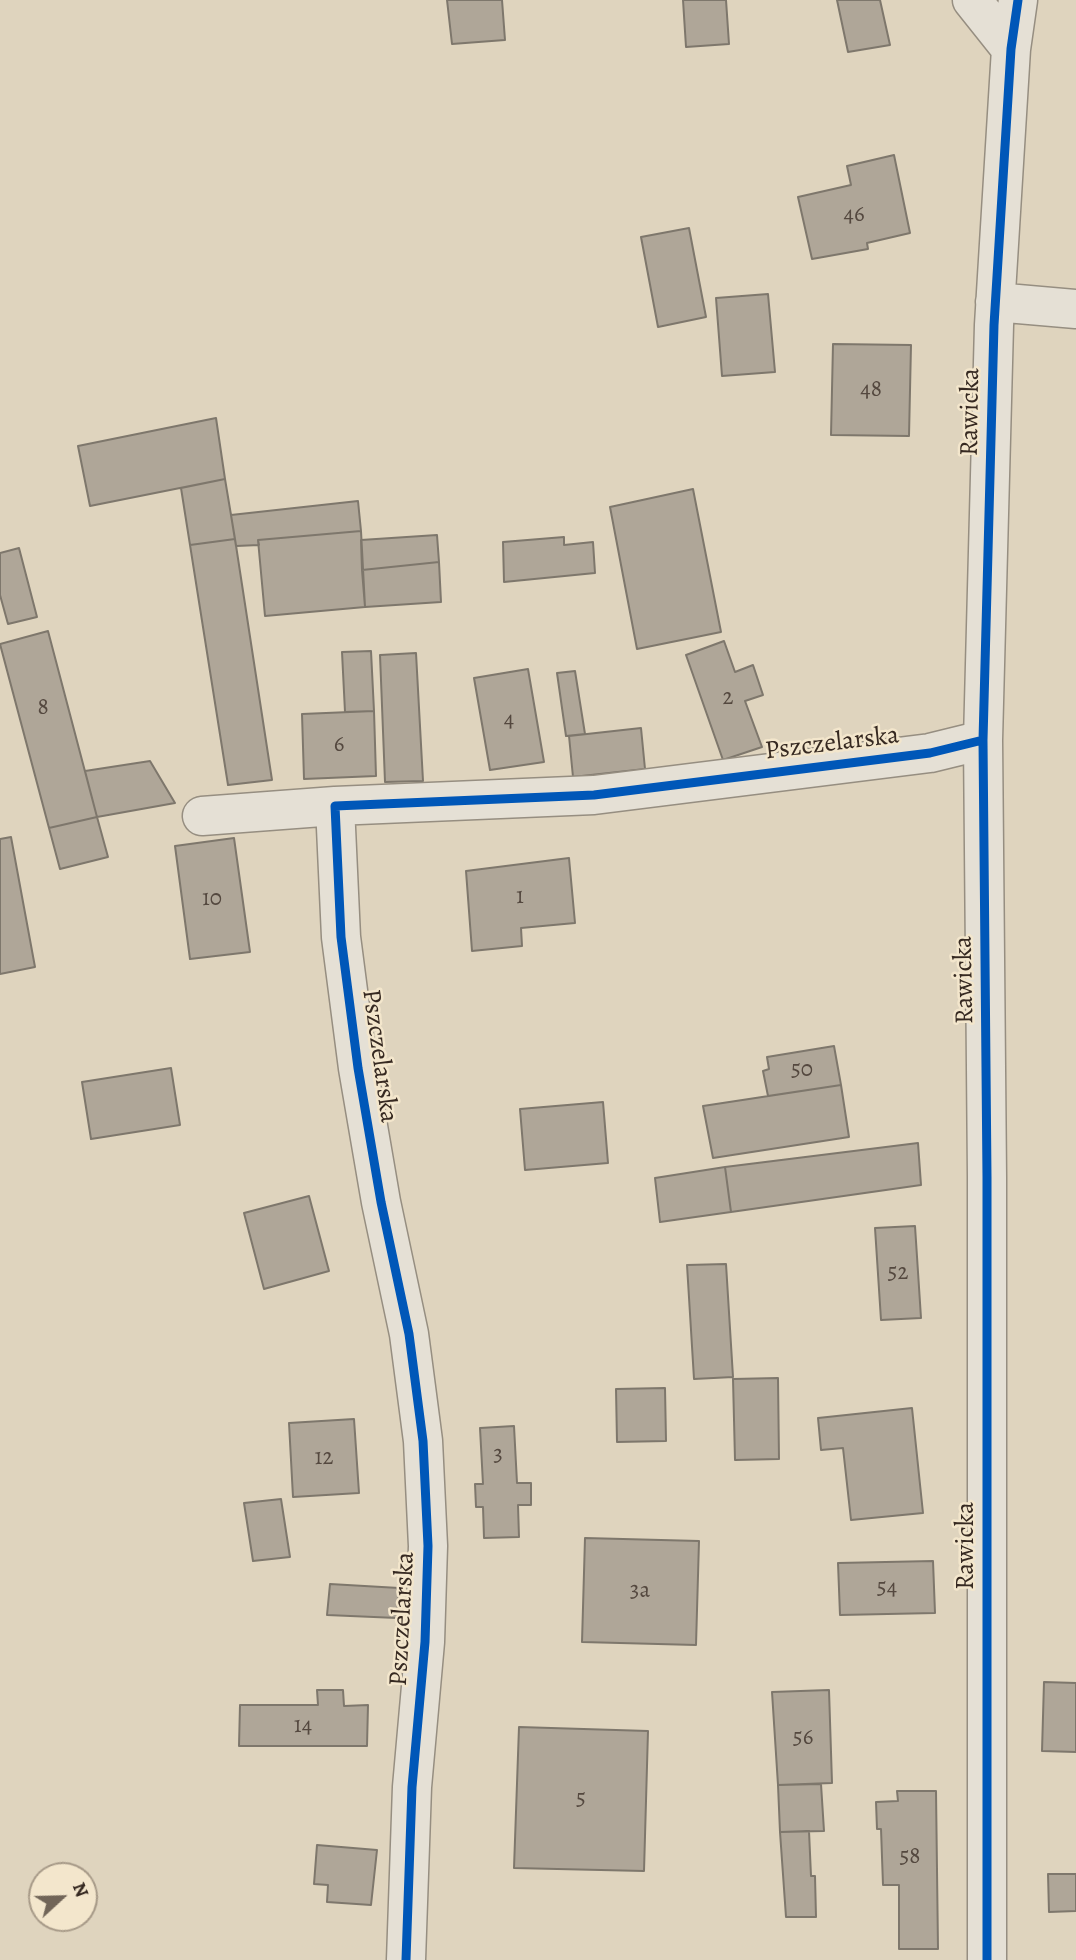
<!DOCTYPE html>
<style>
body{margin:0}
#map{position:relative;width:1076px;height:1960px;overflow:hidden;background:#dfd4be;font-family:Alegreya,serif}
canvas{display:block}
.north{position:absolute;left:28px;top:1862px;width:70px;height:70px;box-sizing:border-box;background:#f3e6cc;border:2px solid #a79a88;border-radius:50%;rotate:68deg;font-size:19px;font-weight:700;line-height:28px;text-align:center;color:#362921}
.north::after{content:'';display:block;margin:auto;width:24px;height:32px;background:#716558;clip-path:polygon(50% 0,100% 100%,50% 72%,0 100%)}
</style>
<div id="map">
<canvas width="1076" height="1960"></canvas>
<div class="north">N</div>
</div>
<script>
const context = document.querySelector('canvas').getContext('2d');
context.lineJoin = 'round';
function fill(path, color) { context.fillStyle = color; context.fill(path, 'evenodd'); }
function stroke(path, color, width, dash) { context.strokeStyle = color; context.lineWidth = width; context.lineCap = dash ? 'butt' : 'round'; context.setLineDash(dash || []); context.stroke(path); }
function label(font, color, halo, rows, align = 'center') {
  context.font = font + ' Alegreya,serif'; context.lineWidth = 5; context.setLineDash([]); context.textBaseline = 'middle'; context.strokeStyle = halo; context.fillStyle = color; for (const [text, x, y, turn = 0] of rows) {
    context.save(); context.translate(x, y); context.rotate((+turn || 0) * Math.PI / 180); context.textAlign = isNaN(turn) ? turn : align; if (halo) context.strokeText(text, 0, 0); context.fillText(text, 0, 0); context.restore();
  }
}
const building = new Path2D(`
 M447 0H502L505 40 452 44Z
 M683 0H726L729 44 686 47Z
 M837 0H880L890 45 848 52Z
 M894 155 910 233 867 243 868 249 812 259 798 197 851 185 847 166Z
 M689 228 706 317 658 327 641 237Z
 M768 294 775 372 722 376 716 298Z
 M833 344 911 345 909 436 831 435Z
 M216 418 225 479 90 506 78 446Z
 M225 479 235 539 190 545 181 488Z
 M693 489 721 632 637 649 610 507Z
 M358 501 361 531 258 540 259 545 236 546 231 515Z
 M361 531 365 607 265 616 258 540Z
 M437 535 439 562 362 570 361 540Z
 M564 537V545L593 542 595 573 504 582 503 542Z
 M235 539 272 780 228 785 190 545Z
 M19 548 37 617 8 624 0 595V553Z
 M439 562 441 602 365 607 362 570Z
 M48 631 97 817 49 828 0 644Z
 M724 641 735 672 753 665 763 695 745 701 762 747 723 760 686 655Z
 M371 651 374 711 345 712 342 652Z
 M416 653 423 781 385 782 380 655Z
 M528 669 544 762 490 770 474 678Z
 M575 671 585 734 566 736 557 673Z
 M374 711 376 776 304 779 302 714Z
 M641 728 645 769 573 777 569 736Z
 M150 761 175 803 97 817 85 771Z
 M97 817 108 857 60 869 49 828Z
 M11 837 35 967 0 974V839Z
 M234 838 250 952 190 959 175 846Z
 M569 858 575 923 521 928 522 946 472 951 466 871Z
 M834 1046 841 1085 768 1096 763 1071 769 1069 767 1057Z
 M171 1068 180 1125 91 1139 82 1082Z
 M841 1085 849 1137 713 1158 703 1106Z
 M603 1102 608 1163 525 1170 520 1109Z
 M918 1143 921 1185 731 1212 725 1167Z
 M725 1167 731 1212 660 1222 655 1178Z
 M309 1196 329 1271 264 1289 244 1213Z
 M915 1226 921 1318 881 1320 875 1228Z
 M726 1264 733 1377 694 1379 687 1265Z
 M778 1378 779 1459 735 1460 733 1379Z
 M665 1388 666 1441 617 1442 616 1389Z
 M912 1408 923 1513 851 1520 843 1448 821 1450 818 1418Z
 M354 1419 359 1493 293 1497 289 1423Z
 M514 1426 517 1483H531V1505H518L519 1537 484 1538 483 1507H476L475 1484H483L480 1428Z
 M281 1499 290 1557 253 1561 244 1503Z
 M585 1538 699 1541 696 1645 582 1642Z
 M933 1561 935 1613 840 1615 838 1563Z
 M330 1584 399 1588 397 1618 327 1615Z
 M1044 1682 1076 1683V1752L1042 1751Z
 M317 1690H343L344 1706 368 1705 367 1746H239L240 1705H318Z
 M829 1690 832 1783 778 1785 772 1692Z
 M519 1727 648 1731 644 1871 514 1868Z
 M821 1784 824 1831 780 1832 778 1785Z
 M897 1791H936L938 1949H899V1885H883L881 1829H877L876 1802 898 1801Z
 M809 1831 811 1876H815L816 1917H786L780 1832Z
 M317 1845 377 1850 371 1905 327 1902 328 1885 314 1884Z
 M1048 1874H1076V1911L1049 1912Z`);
fill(building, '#afa698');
stroke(building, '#7e776c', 2);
const minor = new Path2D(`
 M972 0 1011 49
 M995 302 1076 309
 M202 816 335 806
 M406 1960 412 1787 425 1642 428 1546 423 1441 409 1334 381 1202 358 1068 341 937 335 806 594 795 930 753 983 740
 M987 1960V1177L983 740 994 325 1011 49 1018 0`);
stroke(minor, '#968e81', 41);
stroke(minor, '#e5e0d5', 38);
stroke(new Path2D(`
 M406 1960 412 1787 425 1642 428 1546 423 1441 409 1334 381 1202 358 1068 341 937 335 806 594 795 930 753 983 740
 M987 1960V1177L983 740 994 325 1011 49 1018 0`), '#0057b8', 9);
label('23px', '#54483f', null, [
 ["46",854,215],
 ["48",871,390],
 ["2",728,698],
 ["8",43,708],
 ["4",509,720],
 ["6",339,745],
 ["1",520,897],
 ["10",212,899],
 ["50",802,1070],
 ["52",898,1273],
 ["3",498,1455],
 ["12",324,1458],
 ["54",887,1588],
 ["3a",640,1591],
 ["14",303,1726],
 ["56",803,1738],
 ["5",581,1799],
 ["58",910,1857]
]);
label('26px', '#362921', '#f3e6cc', [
 ["Rawicka",971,412,-89],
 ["Pszczelarska",832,744,-7],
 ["Rawicka",965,980,-91],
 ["Pszczelarska",379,1056,82],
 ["Rawicka",967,1546,-90],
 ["Pszczelarska",403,1619,-87]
]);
</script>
